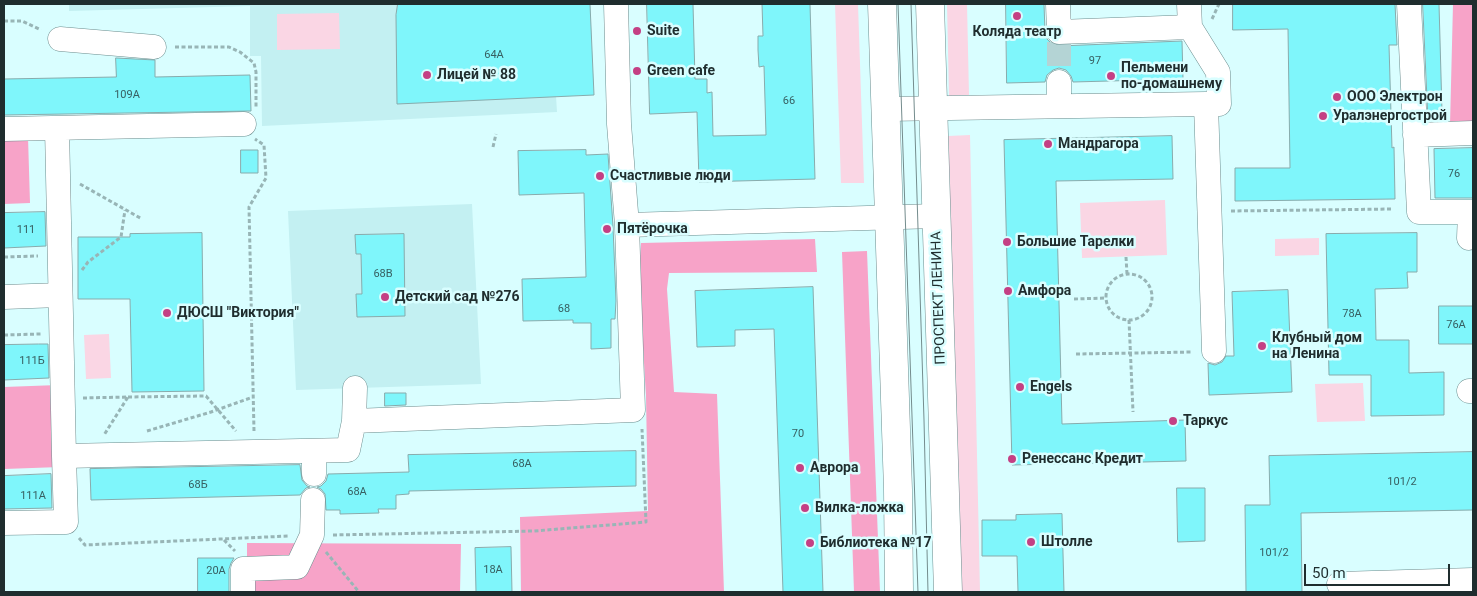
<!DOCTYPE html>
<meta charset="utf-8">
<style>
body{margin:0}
#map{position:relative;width:1477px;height:596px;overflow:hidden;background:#d9feff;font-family:Roboto,sans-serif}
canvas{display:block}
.frame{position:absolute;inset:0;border:5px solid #1f2d2e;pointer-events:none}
.scale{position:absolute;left:1304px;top:564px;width:146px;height:22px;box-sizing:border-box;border:2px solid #1f2d2e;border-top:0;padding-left:6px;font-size:15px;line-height:18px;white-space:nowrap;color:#1f2d2e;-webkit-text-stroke:4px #d9feff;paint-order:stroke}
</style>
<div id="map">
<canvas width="1477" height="596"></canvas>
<div class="frame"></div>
<div class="scale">50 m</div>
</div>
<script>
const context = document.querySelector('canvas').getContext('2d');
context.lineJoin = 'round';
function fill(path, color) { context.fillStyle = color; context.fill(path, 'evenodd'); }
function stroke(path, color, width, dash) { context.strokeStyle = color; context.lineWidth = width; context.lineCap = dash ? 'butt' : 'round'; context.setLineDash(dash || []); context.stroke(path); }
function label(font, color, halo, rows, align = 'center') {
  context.font = font + ' Roboto,sans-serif'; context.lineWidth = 5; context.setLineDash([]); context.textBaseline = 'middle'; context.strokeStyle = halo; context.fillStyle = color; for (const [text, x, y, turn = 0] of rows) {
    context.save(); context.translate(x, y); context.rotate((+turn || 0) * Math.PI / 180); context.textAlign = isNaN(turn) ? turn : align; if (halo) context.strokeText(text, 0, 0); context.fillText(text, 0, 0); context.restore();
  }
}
fill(new Path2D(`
 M69 4H590L594 95 556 96 557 112 262 126 261 56H250V6L69 11Z
 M472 204 481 384 296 390 288 211Z`), '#c3f0f2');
fill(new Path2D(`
 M835 4H858L864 183H841Z
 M947 4H967L969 95 949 96Z
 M339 13 340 49 277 50V14Z
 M970 135 980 592H957L948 136Z
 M1165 200 1167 255 1082 258 1080 203Z
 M1319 238V255L1275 256V239Z
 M109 334 111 378 86 379 84 335Z
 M1363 383 1365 421 1317 422 1315 384Z`), '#fad6e4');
fill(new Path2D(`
 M1453 4H1473V124L1450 125Z
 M28 137 30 203 4 204V138Z
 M815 239 817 272 669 273 667 289 674 392 717 394 724 592H521L520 517 648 511 646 396 639 279 641 243Z
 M867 251 880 592H854L842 252Z
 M58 385 60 467 4 469V387Z
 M247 543 461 544 460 592H247Z`), '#f7a3c8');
const building = new Path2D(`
 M398 4H590L594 95 397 104 396 15Z
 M647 4H693L695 79H707V93L712 92 713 136 766 135 764 66 759 67 758 50V36H763L762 4H810L815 179 699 182 697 112 650 114Z
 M1006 4H1044L1045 32 1047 39 1052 44 1059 46 1182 41 1183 79 1073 82 1071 76 1066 70 1059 68 1053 70 1047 75 1045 82 1007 83Z
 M1233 4H1395L1397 45H1389L1392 148 1394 147 1395 199 1235 201V168H1290L1288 29 1233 30Z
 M1423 4H1439L1442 112H1428Z
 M116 58 155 60V77L250 75 251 111 4 115V79L116 77Z
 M1172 136 1173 179 1056 181 1062 424 1185 420 1186 461 1012 465 1004 140Z
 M1473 148V198H1435L1434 149Z
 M241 150H258V173H241Z
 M586 150V155L608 154 613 226 616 301 615 319H611V348L591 349V323H573V320L523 321 522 279 586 277 584 193 519 195 518 151Z
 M45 212 46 246 4 248V213Z
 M202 233 204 391 132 392 130 299H78V237H130V234Z
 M1417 233V272H1407L1408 288 1375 289 1376 340H1409V373L1444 372V415L1371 416V375H1329L1326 234Z
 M404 234 405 316 357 317 356 294H362L361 254H356L355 235Z
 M813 287 823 592H783L774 329 735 330V346L697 347 695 291Z
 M1288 290 1292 392 1209 395 1208 363 1215 365 1222 362 1226 356H1234L1232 292Z
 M1439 306H1473V344H1439Z
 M39 344H48L49 378 4 380V345Z
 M385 393H406V405L385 406Z
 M636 451V486L409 491V494L396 495V509H378L379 513 340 514V510H326L325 494 321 489 317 487 321 486 326 481 328 474 409 472 408 455Z
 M1473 452V510L1301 513 1302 592H1246L1245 505H1270L1269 456Z
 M300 465 302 480 307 486 310 487 306 488 300 495 91 500 90 469Z
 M51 474 52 508 4 509V476Z
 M1177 488H1205V541L1178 542Z
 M1062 514 1064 592H1018L1017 556H982V520H1016V515Z
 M511 547 512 592H476L475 548Z
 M198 558H234L231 563 229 569V592H198Z`);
fill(building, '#7ff6fb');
stroke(building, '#88abac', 1);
stroke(new Path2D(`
 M1059 42V82`), '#b4d4d5', 24, [24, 12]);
const minor = new Path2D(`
 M1058 4 1059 32 1190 27 1189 4
 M1409 4 1419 212H1473
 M1190 27 1218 72 1219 104
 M60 39 154 47
 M1059 82V106
 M886 109 1206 104 1214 351
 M57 128 64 456 348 450 354 421 355 388
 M4 129 244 124
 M1415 135 1473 133
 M627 225 936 216
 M1469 238 1470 212
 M4 297 60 295
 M1469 391H1473
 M354 421 633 410 627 225 619 124 616 4
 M314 474V451
 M4 523 66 522 64 456
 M1339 584 1473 580
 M243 592V569L297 567 312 535 313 500`);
const major = new Path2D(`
 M882 4 898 490 899 592
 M930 4 948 592`);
stroke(minor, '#6b8d8e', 25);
stroke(major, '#6b8d8e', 29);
stroke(new Path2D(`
 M1212 19 1219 4
 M4 21H22L41 30
 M175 47H229L240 52 254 63 256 72V108
 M493 147 496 134
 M80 184 142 219
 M1231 211 1392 209
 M4 257 38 256
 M1126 257 1127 274
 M82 270 88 262 121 237 125 210
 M1106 297a23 23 0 1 1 46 0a23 23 0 1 1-46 0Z
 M1074 299 1106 298
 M1129 320 1133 412
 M4 335 41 334
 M1076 354 1193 352
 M128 397 206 396 236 431
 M83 398 128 397 104 435
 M147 431 211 412 253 397
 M254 431 249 207 266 178 264 145 255 139
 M333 535 534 531 646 522 642 429
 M79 538 85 545 289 536
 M224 540 235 551
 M326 552 359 592`), '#98b5b6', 3, [4, 2.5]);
stroke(minor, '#fff', 24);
stroke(major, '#fff', 28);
stroke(new Path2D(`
 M898 4 918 592
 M911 4 924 420 928 592`), '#748c8d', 1);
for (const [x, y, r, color] of [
 [1017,16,5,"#c44084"],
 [637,31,5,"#c44084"],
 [637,71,5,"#c44084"],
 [427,75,5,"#c44084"],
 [1111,76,5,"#c44084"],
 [1337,97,5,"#c44084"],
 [1323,116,5,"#c44084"],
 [1048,144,5,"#c44084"],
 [600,176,5,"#c44084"],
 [607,229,5,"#c44084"],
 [1007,242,5,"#c44084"],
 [1008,291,5,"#c44084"],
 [385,297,5,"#c44084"],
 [167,313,5,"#c44084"],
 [1262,346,5,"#c44084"],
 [1020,387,5,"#c44084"],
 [1173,421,5,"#c44084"],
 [1012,459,5,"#c44084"],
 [800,468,5,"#c44084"],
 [805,508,5,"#c44084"],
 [1031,542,5,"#c44084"],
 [810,543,5,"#c44084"]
]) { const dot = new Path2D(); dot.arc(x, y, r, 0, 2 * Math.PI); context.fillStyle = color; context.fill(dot); stroke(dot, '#d9feff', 2); }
label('11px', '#375f61', null, [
 ["64А",494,55],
 ["97",1095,61],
 ["109А",127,95],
 ["66",789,101],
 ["76",1454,174],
 ["111",26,230],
 ["68В",383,274],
 ["68",564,309],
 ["78А",1352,314],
 ["76А",1456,325],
 ["111Б",32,361],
 ["70",798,434],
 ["68А",522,464],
 ["101/2",1402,482],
 ["68Б",198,485],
 ["68А",357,492],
 ["111А",33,496],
 ["101/2",1274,553],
 ["18А",493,570],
 ["20А",216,571]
]);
label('bold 14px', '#1f2d2e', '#d9feff', [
 ["Suite",647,31],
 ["Коляда театр",1017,32,"center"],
 ["Пельмени",1121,68],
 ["по-домашнему",1121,84],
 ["Green cafe",647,71],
 ["Лицей № 88",437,75],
 ["ООО Электрон",1347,97],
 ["Уралэнергострой",1333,116],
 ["Мандрагора",1058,144],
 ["Счастливые люди",610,176],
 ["Пятёрочка",617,229],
 ["Большие Тарелки",1017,242],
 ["Амфора",1018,291],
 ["Детский сад №276",395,297],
 ["ДЮСШ \"Виктория\"",177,313],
 ["Клубный дом",1272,338],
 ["на Ленина",1272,354],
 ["Engels",1030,387],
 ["Таркус",1183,421],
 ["Ренессанс Кредит",1022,459],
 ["Аврора",810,468],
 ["Вилка-ложка",815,508],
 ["Штолле",1041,542],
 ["Библиотека №17",820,543]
], 'left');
label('14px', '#1f2d2e', '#d9feff', [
 ["ПРОСПЕКТ ЛЕНИНА",939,298,-92]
]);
</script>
